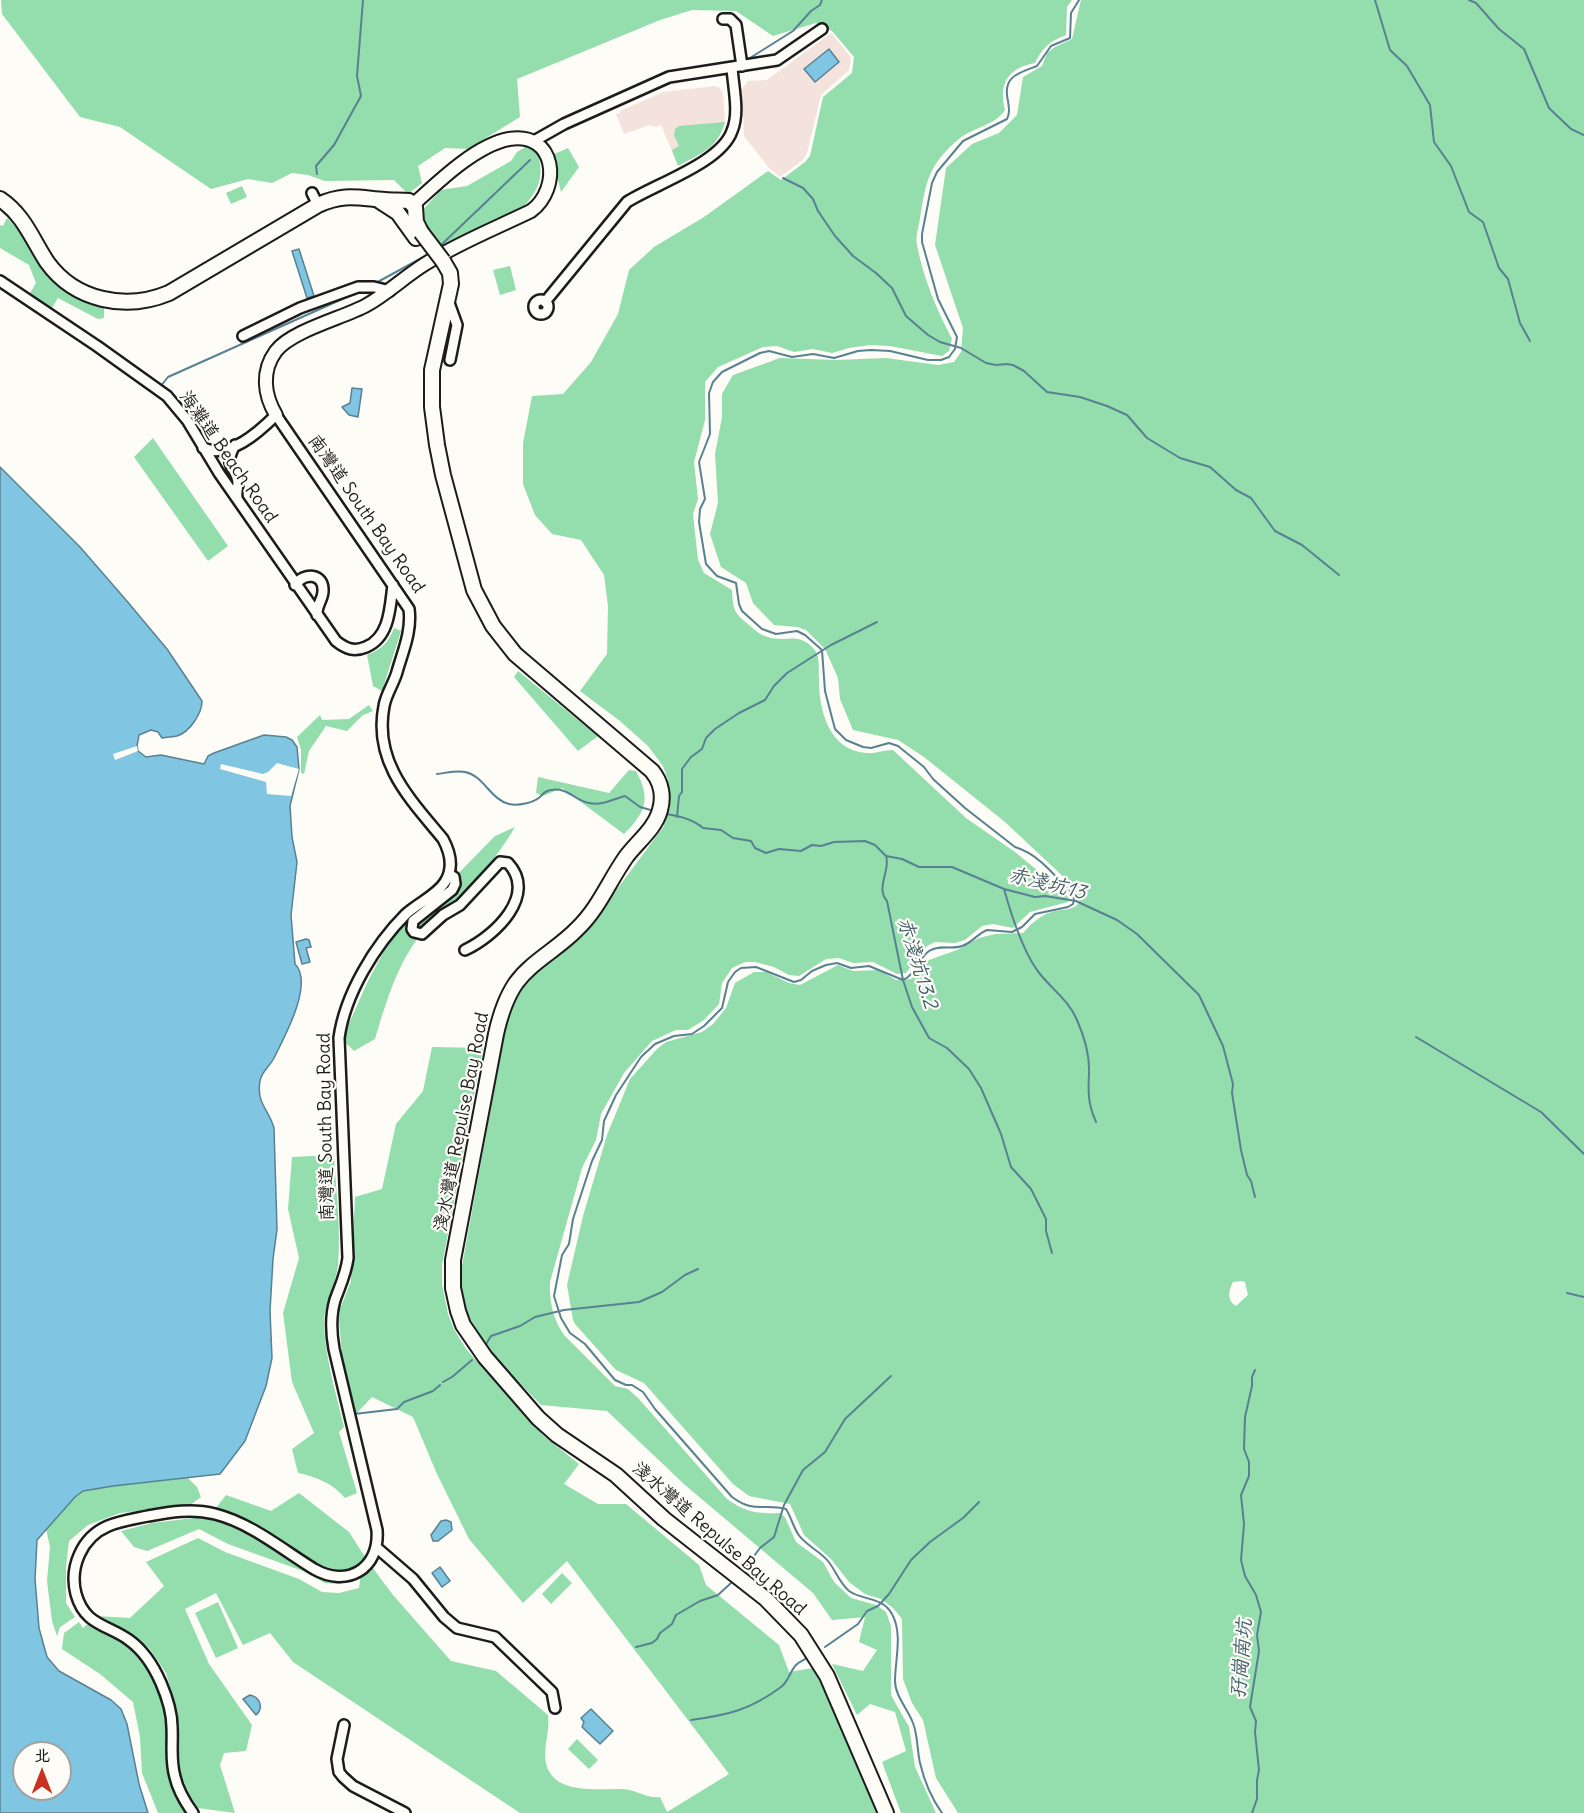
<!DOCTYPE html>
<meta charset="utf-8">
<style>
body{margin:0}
#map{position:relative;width:1584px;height:1813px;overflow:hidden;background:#fdfcf7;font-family:Delius,"LXGW WenKai TC",sans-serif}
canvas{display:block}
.north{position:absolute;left:12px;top:1741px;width:60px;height:60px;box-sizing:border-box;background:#fdfcf7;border:2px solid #a3a29f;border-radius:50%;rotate:0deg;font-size:16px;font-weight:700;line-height:24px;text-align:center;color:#1c1c1c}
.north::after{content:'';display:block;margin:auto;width:21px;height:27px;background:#c8321e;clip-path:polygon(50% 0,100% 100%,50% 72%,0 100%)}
</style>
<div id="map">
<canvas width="1584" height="1813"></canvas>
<div class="north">北</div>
</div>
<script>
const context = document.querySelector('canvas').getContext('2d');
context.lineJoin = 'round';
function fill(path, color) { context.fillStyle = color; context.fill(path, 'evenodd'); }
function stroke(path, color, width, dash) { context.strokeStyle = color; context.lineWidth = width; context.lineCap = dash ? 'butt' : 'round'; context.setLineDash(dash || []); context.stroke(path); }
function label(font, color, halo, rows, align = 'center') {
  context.font = font + ' Delius,"LXGW WenKai TC",sans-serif'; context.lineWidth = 4.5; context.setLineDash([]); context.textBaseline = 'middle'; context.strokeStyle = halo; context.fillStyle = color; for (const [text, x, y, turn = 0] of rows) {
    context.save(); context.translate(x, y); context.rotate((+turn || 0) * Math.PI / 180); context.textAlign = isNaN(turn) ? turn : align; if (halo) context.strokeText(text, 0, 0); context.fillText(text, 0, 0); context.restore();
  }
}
fill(new Path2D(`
 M831 33 851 57 849 70 821 95 807 153 803 160 780 177 769 168 744 136 742 89 748 81 767 80Z
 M715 86 720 88 723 93 725 122 722 132 712 147 678 166 661 125 656 127 650 125 624 134 616 114 620 113V111L663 92Z`), '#f4e2dc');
fill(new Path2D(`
 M1 0H1072L1067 7 1066 35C1050 41 1043 47 1035 63 1009 68 998 82 1005 110 995 126 973 127 959 139 929 164 926 181 920 218 919 226 915 237 917 245 923 278 937 310 952 339L949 351 942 356 890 346 870 345 849 348 832 353 813 349 794 352 777 346 763 347 718 367 705 382V420L694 462 698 499 693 514 698 560 704 573 732 590C733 610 734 613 749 625 755 630 760 635 768 637 787 643 798 631 814 649 821 657 818 671 819 680 819 711 829 750 866 753 874 754 884 750 893 750L966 818 1015 852 1066 894 1069 899 1068 902 1030 912 1013 928 993 924 982 926 965 940 955 943 935 942 927 946 906 973 897 974 873 962 853 963 839 958 826 959 799 976 789 975 774 967 755 962H745L732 968 722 983 719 1004 704 1020 688 1030H676L652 1041 624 1073 601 1114 596 1140 582 1168 550 1282C549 1301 553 1319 564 1335L615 1386 628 1389 639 1399 727 1499C745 1512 757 1514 780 1513L785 1517 796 1542 823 1562 834 1582 851 1598 876 1605 886 1612 891 1626V1695L909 1727 915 1767 936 1813H901L882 1762 906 1751 895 1712 870 1704 857 1715 832 1664 863 1671 877 1650 859 1642 865 1617 832 1620 813 1593 685 1485 607 1411 541 1405C504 1366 463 1334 460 1277L504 1036 510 1012 522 989 531 978 586 931 664 826 668 801V780L663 766 648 746 620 721 580 691 607 654 608 606 604 575 581 540 552 534 535 515 523 484V443L532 396 563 394 591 362 618 314 629 270 654 247 704 217 768 171 781 180 805 162 810 156 823 97 852 73 854 57 832 31 816 23 773 36 736 11 692 10 660 20 517 79 520 117 468 149 445 148 418 166 422 183 408 194 394 180 325 181 308 175 292 173 272 183 248 179 211 189 120 127 80 117 2 14Z
 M1081 0H1584V1813H958L936 1778 923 1720 912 1703 903 1679 902 1619 893 1608 881 1599 865 1594 849 1582 831 1559 804 1535 790 1504 749 1496 733 1484 644 1383 616 1370 575 1324 573 1320 567 1285 583 1216 607 1135 630 1079 657 1049 666 1042 702 1032 713 1024 726 1008 735 983 754 972H766L789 983 800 985 838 965 853 971 879 970 896 980 911 979 929 960 957 950 979 938 995 934 1023 933C1032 923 1041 914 1055 911 1063 909 1071 911 1078 904V897L1071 884 1005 822 924 757 898 740 853 730 840 699 838 678 825 649 806 630 797 627 774 625 753 603 746 583 721 567 710 534 718 503 715 454 722 417V394L733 375 780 358 836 360 886 358 938 365 954 362 961 352 963 328 935 245 946 168 972 144 999 133 1017 115 1023 77 1042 66 1047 53 1055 47 1072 39ZM1241 1281 1245 1282 1248 1295 1236 1306C1227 1301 1228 1291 1233 1282Z
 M725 122C717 149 701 153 678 166L672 150 679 146 674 135 675 129 679 126Z
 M527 146 537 151C544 174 541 187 525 205L443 248 418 215 441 190 467 186 511 161 517 152Z
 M568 148 579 167 561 192 552 155Z
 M242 186 247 197 231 204 226 193Z
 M7 218C38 248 53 302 104 304V318L98 319 58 298 52 308 29 295 36 283 29 265 0 248V225L3 226Z
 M510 266 516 290 500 295 493 270Z
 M153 438 228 546 208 561 134 457Z
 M394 628 401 631 382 691 373 686 367 655C382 649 388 643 394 628Z
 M518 671 598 736 578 751 514 677Z
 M369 705 373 711 363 715 347 731 326 726 309 751 304 774 301 773V750L297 737 320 715 322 720 349 719Z
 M629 770 636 771C651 799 646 812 624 834L562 788 543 796 536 793 538 777 609 793Z
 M515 827C500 853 479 878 457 899 446 911 431 921 421 934 397 964 386 1003 375 1039L354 1051 344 1041 348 1026 367 983 385 949 408 916 443 889 495 836Z
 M432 1047 483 1048 442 1265V1284L448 1314 454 1329 466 1349 544 1436 579 1464 564 1484 598 1504H626L699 1565 706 1585 779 1645 789 1672 813 1668 860 1763 880 1813H520L293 1662 270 1633 243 1645 216 1593 185 1609 209 1664 252 1725 246 1751 224 1753 220 1765 235 1813 198 1808 189 1795 180 1772 176 1708 166 1673 149 1648 131 1636 96 1616 130 1618 164 1586 146 1562 198 1538 225 1552 299 1579 322 1592 339 1593 359 1588 361 1572 372 1567 393 1595 451 1661 496 1671 548 1715C550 1728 545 1742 545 1756 547 1795 593 1789 620 1789 636 1789 647 1799 660 1797L667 1812 729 1774 567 1561 523 1603 469 1539 437 1474 413 1417 372 1397 356 1414 342 1355 339 1320 340 1309 351 1281 355 1197 382 1189 396 1124 423 1091Z
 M334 1155C336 1192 341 1228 338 1265 336 1285 324 1302 324 1323 325 1358 336 1393 344 1427L339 1432 357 1493 345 1498C332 1483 317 1477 298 1473L292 1449 314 1433 292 1382 283 1313 299 1258 288 1209 292 1157Z
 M188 1478 197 1487 201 1497 189 1506 120 1513 88 1525 69 1541 66 1567V1603L75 1617 60 1627 57 1636 52 1621 47 1581 50 1547 46 1529 75 1497 83 1491 113 1486Z
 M299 1493 349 1532 367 1560C349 1572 338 1572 317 1564L244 1518 216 1508 226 1495 271 1511Z
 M211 1516 240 1527 313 1573 349 1581 338 1584 325 1583 303 1571 228 1544 199 1529 147 1551 134 1547 121 1531 152 1523Z
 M562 1573 572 1583 551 1604 542 1594Z
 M218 1602 238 1648 216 1658 195 1613Z
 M92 1620 128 1641 167 1693 173 1761 192 1813H158L142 1773 140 1737 133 1702 100 1674 62 1649 64 1633 79 1622 83 1628Z
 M577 1739 598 1760 589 1769 568 1749Z`), '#94ddac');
const water = new Path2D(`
 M829 49 839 62 815 82 804 69Z
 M299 249 314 296 307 298 292 251Z
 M352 388 362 389 358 417 349 415 342 407 350 403Z
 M0 467 80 547 126 600 167 649 202 701C202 713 190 732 177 736 173 737 167 737 162 738L158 732 151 730 139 735 137 746 138 751 146 757 161 755 204 764 208 756 214 753 264 735 286 737 292 740 297 747 299 769 290 806 292 837 297 862 291 915 295 964C314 983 285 1036 274 1058 270 1066 261 1072 260 1081 256 1103 269 1110 274 1128L277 1229 273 1259 270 1311 272 1358 266 1386 245 1441 220 1474 113 1486 83 1491 75 1497 37 1540 35 1579 39 1628 47 1657 59 1671 111 1700 121 1709 127 1724 139 1784 148 1813H0ZM24 1753H60V1789H24Z
 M306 939 309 940 311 947 306 948 310 962 302 964 296 942Z
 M446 1520 451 1522 452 1530 438 1541H433L431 1535 441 1521Z
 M440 1567 450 1581 442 1587 432 1573Z
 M250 1695C260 1697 264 1708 256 1715L243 1699Z
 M591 1709 613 1731 600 1744 582 1727 584 1722 581 1718Z`);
fill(water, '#80c5e1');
stroke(water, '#588192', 1.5);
fill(new Path2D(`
 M137 746 138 751 115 760 113 754Z
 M277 763 299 769 291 796 267 794 266 782 220 769 221 764 263 774 268 772Z`), '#fdfcf7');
stroke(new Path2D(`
 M1375 0 1390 50 1407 66 1430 105 1434 142 1451 166 1469 212 1483 222 1499 268 1508 279 1520 323 1530 341
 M1469 0 1476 3 1499 29 1524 49 1549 108 1571 129 1584 135
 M750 58 793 31 811 11 820 5 822 0
 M317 174 316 166 334 145 361 96 357 76 363 0
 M783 178 803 188 813 199 818 211 835 236 853 256 876 273 892 288 906 316 928 335 940 342 961 348 986 363 996 365 1007 364 1013 365 1024 371 1047 392 1080 397 1107 406 1127 415 1147 438 1180 458 1210 467 1236 490 1251 498 1275 531 1302 545 1339 575
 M439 247 530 160
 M374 284 429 254
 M160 387 168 377 358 292
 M437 774C446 773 457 770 465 772 483 775 491 800 509 804 518 806 533 803 540 797 544 793 545 791 551 790 568 787 575 801 589 803 602 806 613 799 625 796L640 807 654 811
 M666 814C680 816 693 819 703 828L721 830 733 838 751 841 755 848 766 853 779 849 801 851 812 845 821 846 834 842 865 841 875 845 886 856 902 859 919 867H952L1004 889 1035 897 1045 896 1076 901 1117 920 1137 934 1199 995 1223 1046 1233 1084 1232 1093 1241 1150 1247 1175 1251 1181 1255 1197
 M677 817 679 796 682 792V769L691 757 702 749 706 738 715 729 739 713 765 700 774 686 787 673 831 645 877 622
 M886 856C891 870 875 888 887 901L903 980 912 1007 929 1038 947 1048 969 1069 981 1088 1001 1134 1011 1167 1031 1189 1046 1219V1231L1052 1253
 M1004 889C1011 914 1023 953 1040 974 1052 989 1069 1001 1077 1020 1084 1036 1090 1056 1089 1074 1088 1093 1088 1104 1096 1122
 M1416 1037 1541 1112 1584 1154
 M1567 1293 1584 1297
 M485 1346 491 1336 520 1326 535 1317 564 1310 639 1302 662 1292 685 1275 698 1269
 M443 1382 452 1377 472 1360
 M354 1414 397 1409 404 1402 433 1391 440 1385
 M745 1568 760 1548 774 1537 784 1505 803 1470 825 1452 845 1419 891 1376
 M636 1647 652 1643 657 1639 660 1633 672 1624 676 1615 700 1601 718 1595 731 1583
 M825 1647 858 1624 867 1611 878 1606 889 1594 911 1560 930 1542 963 1518 979 1502
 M691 1720C728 1715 750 1710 781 1687 789 1681 790 1671 796 1665 800 1661 804 1661 807 1657
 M942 1813C932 1799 924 1780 920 1763 917 1750 918 1736 913 1723 908 1709 895 1696 895 1681 895 1660 903 1634 892 1614 882 1596 863 1601 849 1591 839 1582 836 1571 828 1561 820 1551 805 1545 798 1534 793 1526 791 1517 786 1509 763 1503 755 1514 732 1497L655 1409 643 1392 632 1385H626L615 1380 585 1344 570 1333 561 1318 554 1296 562 1255 569 1244 573 1219 592 1161 602 1140 604 1121 616 1095 641 1057 655 1044 674 1036 692 1034 704 1026 722 1008 728 982 735 972 741 968 756 967 794 982 801 980 812 971 826 965 837 963 851 968 869 966 903 980C916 974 918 959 929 951 940 944 951 950 962 946 972 943 977 934 987 930L1012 932 1022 927 1035 914 1068 907 1073 904 1074 899 1073 895C1056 877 1039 854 1015 847L965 808 933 779 924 767 898 746 889 743 871 748 863 747 846 740 835 729 825 691 822 650 805 635 797 631 776 634 762 629 742 611 739 604 736 583 717 576 706 564 699 522 700 509 705 499 699 462 710 434 709 393 713 382 722 372 760 353 769 351 792 357 813 354 834 358 858 351 871 350 890 351 928 360H941L949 357 955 349 957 337 938 299 922 242V234L932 183 937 172 963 141 1007 119C1010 113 1009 108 1008 101 1002 76 1019 73 1037 66L1051 46 1070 38 1071 13 1079 0
 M1252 1813 1257 1799V1780L1259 1770 1255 1732 1256 1721 1250 1707 1259 1651 1257 1635 1261 1612 1256 1595 1245 1576 1241 1560 1244 1524 1241 1495 1249 1476V1462L1244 1449 1245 1417 1252 1386V1377L1255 1370`), '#588192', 2);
const minor = new Path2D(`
 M723 19H730L736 25 742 66
 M534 141 564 124 669 77 777 60 822 29
 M312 193 318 205
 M0 281 97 346 167 396 187 420 219 473 336 641C346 649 354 652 366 647 390 637 390 607 393 585
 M448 300 457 325 450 360
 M534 307a7 7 0 1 1 14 0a7 7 0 1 1-14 0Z
 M545 302 627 202C655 184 721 163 732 131 740 112 733 87 732 67
 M243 336 300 308 358 287H374L390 291
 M235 445C222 468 237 466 238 483 238 488 236 492 237 497
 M295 585C304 572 324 573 323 591 323 600 316 605 317 615
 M449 874 454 877 455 884 452 890 413 921 412 929 414 932 422 934 443 915 460 905 500 862 508 863C538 895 495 936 465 950
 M376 1547 413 1579 444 1617 457 1628 495 1637 552 1692 555 1708
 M344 1725 337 1759 339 1772 343 1777 353 1786 405 1813
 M193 1813C185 1802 178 1790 175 1777 170 1760 173 1744 172 1727 172 1712 167 1697 161 1683 154 1667 143 1650 129 1640 107 1624 85 1626 76 1594 69 1567 82 1537 108 1526 120 1521 134 1519 148 1516 170 1512 192 1508 215 1514 251 1523 283 1550 314 1569 347 1588 380 1569 377 1530L334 1349C331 1332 330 1317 335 1300 340 1286 346 1274 348 1258L339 1038C345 994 375 945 406 914 418 903 437 895 445 882 454 868 450 852 443 839 410 799 373 762 384 706 386 694 394 683 397 672 403 651 412 631 409 609L276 415C258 433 229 459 203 448`);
const tertiary = new Path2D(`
 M276 415C264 395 261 371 276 351 291 331 342 318 365 306 387 294 404 277 425 264 458 243 496 228 531 211 562 188 556 131 509 139 476 145 438 182 414 204`);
const secondary = new Path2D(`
 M0 199C24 215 32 239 47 262 75 301 126 311 169 293L318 205C344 193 358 198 385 200 393 201 401 200 409 201L415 207 416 222 421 232
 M378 200 398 213 416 238
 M443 261 450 273 451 284 432 370V407L437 445 443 475 474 590 493 626 515 654 652 771C661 782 664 796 660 810 655 829 637 842 626 857 609 881 599 908 577 929 558 949 532 961 516 983 505 999 500 1016 496 1034L453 1260V1288L458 1311 463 1325 485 1357 538 1418 557 1435 616 1475 664 1519 766 1599 801 1635 827 1676 886 1813`);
stroke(minor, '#1c1c1c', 14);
stroke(tertiary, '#1c1c1c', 16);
stroke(secondary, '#1c1c1c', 18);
stroke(minor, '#fdfcf7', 9);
stroke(tertiary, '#fdfcf7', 12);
stroke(secondary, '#fdfcf7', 14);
const secondaryBridge = new Path2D(`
 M421 232 443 261`);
stroke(secondaryBridge, '#1c1c1c', 18, []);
stroke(secondaryBridge, '#fdfcf7', 14);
label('18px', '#1c1c1c', '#fdfcf7', [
 ["海灘道 Beach Road",228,457,55],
 ["南灣道 South Bay Road",366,514,55],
 ["淺水灣道 Repulse Bay Road",462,1122,-79],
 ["南灣道 South Bay Road",326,1127,-91],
 ["淺水灣道 Repulse Bay Road",719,1539,41]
]);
label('italic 20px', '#44606b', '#fdfcf7', [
 ["赤淺坑13",1047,884,14],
 ["赤淺坑13.2",917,963,73],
 ["孖崗南坑",1242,1659,-85]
]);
</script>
